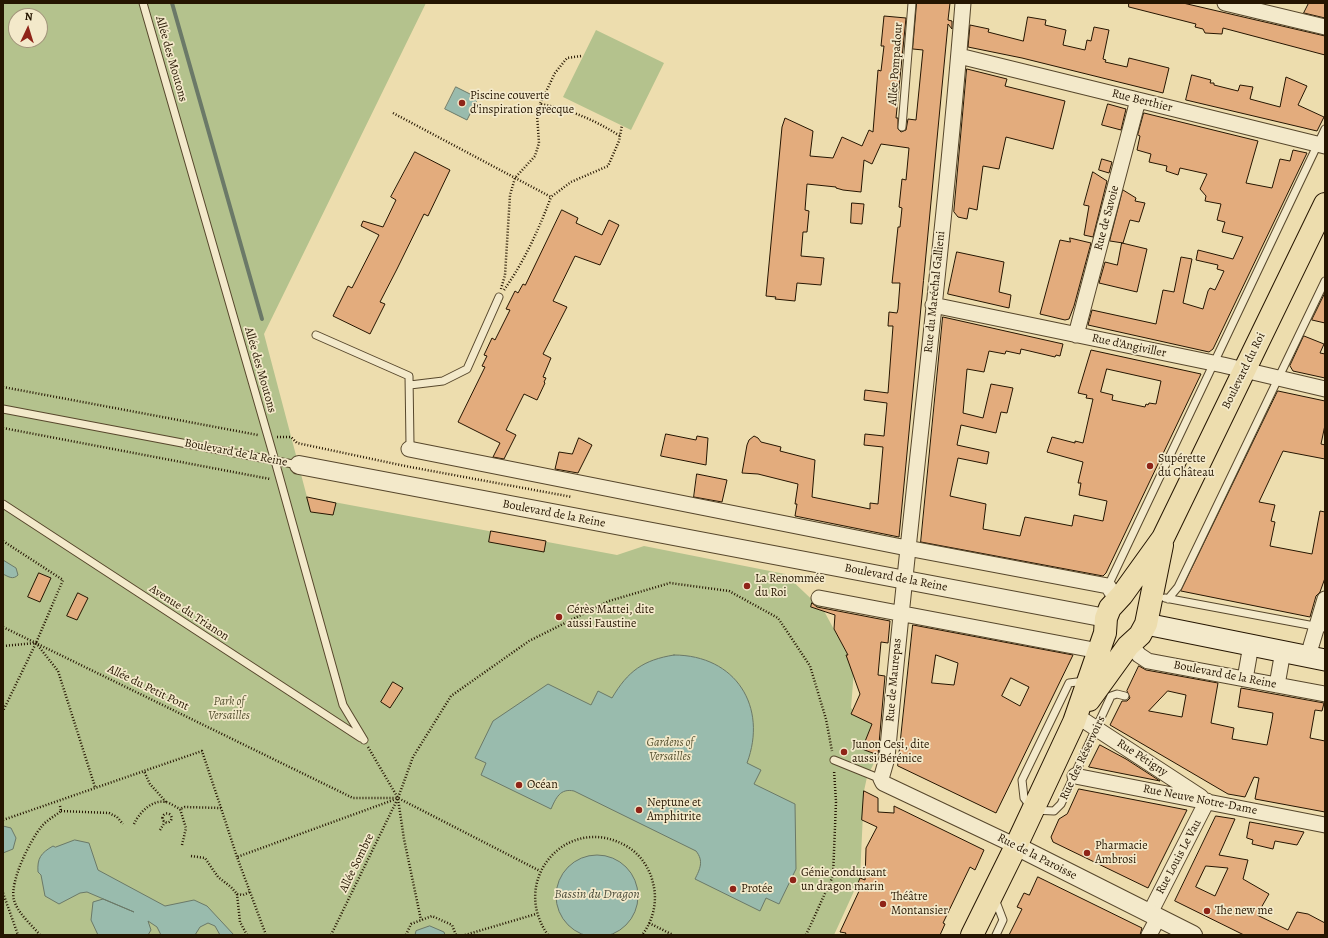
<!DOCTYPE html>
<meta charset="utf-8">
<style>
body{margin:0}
#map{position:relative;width:1328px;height:938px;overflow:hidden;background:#edddae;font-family:Alegreya,serif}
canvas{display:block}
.frame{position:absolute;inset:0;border:4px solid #251501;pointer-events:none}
.north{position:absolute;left:8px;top:8px;width:40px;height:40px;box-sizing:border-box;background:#f3e9ca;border:1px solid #a1947a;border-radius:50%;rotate:4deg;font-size:11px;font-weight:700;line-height:16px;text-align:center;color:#251501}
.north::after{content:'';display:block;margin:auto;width:14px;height:18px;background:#8f2418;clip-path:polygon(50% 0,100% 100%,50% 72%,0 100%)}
</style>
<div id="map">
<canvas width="1328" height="938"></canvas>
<div class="frame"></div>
<div class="north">N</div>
</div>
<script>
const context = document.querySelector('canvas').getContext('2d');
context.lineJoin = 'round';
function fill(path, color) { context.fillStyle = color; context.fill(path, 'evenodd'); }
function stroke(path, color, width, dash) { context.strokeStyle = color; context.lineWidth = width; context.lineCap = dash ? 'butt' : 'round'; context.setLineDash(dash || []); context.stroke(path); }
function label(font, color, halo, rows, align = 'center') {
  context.font = font + ' Alegreya,serif'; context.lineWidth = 3.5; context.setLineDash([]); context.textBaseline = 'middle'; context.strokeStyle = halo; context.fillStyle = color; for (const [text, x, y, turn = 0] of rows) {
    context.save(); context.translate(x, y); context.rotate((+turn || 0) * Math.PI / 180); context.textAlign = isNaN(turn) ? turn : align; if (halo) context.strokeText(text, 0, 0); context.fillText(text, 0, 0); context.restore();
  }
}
fill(new Path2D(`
 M3 3H426L264 334 307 497 617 555 644 546 785 574 824 611 850 659 854 670 851 708 872 724 862 749 878 755 867 777 864 791 860 878 834 935H3ZM16 16H40V40H16Z
 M596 30 664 63 631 130 563 97Z`), '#b4c28d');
const water = new Path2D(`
 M456 87 478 98 467 120 445 109Z
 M3 560 16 568 18 575C13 580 9 577 3 574Z
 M674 655C736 655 768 707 747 763L761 770 754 784 795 804 796 869 779 904 766 898 760 911 695 879C700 869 704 861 696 851L574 791C560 788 556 798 551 809L481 775 486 763 475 758 493 721 548 684 591 705 598 691 612 698C628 671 643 660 674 655Z
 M3 826 11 828 16 838 13 849 3 853Z
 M75 840 89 843 98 870 165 906 194 900 207 906 234 935H220L215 926 208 923 200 927 195 935H161L157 927 148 921 151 930 148 935H98L91 920 93 902 103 899 134 912 87 892 80 893 59 904 45 896 41 875 38 872C37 858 41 853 53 846L55 847Z
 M556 896a41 41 0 1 1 82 0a41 41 0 1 1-82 0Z
 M430 926 444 932 445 935H415L416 931Z`);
fill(water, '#99bbad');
stroke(water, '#6b7968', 1);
stroke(new Path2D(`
 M172 3 262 319`), '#6b7968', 4);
const building = new Path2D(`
 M917 3H950L948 20 952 21V29L948 24 899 537 795 516 797 504H795L798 484 758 474 742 473 747 445 749 440 754 436 758 438 761 442 781 447 780 451 815 460 812 497 870 509V503L878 504 883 447 864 445 865 434 884 436 887 403 864 400 865 390 888 393 893 326H888L889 312 897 313 898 309 900 283H892L898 227H900L902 208 899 207 902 179 906 180 909 148 881 144 872 164 864 160 861 192 843 190 836 188V187L807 184 805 210 809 211 807 232H803L801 256 824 258 821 285 797 283 795 301 775 299 776 297 766 296 782 127 785 118 813 131 810 156 833 158 842 137 862 146 869 130 873 132 878 70 881 71 884 46H881L884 16 906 18 896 118H898V129L901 132 906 130 908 119 916 120 923 50 913 49Z
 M1129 3H1183L1325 36V55L1223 28 1222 34 1205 33 1203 29 1195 27 1196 24 1129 7Z
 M1309 3H1325V18L1304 13Z
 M1028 17 1046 20 1045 25 1066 30 1063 45 1085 50 1087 40 1091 41 1094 27 1109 30 1103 59 1106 60 1105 62 1127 67 1129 58 1169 68 1163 93 1022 58 968 47 970 25 989 29 988 32 1023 41Z
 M967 69 1007 79 1005 86 1065 101 1053 149 1006 137 999 169 983 166 977 210 969 208 967 219 958 217 954 212Z
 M1192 75 1211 80 1210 83H1214V85L1238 91 1240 85 1253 87 1250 99 1280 107 1286 77 1307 86 1298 105 1324 117 1317 131 1186 100Z
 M1108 104 1126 109 1121 130 1102 125Z
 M1144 113 1258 141 1246 183 1272 188 1280 159 1290 161 1293 150 1307 153 1213 349 1209 352 1088 325 1092 310 1156 324 1163 290 1174 292 1181 257 1192 259 1183 303 1203 309 1208 291 1210 288 1215 290 1224 271 1217 269 1218 265 1196 260 1198 250 1233 259 1243 237 1222 232 1225 222 1217 220 1221 204 1205 201 1206 196 1200 189 1207 174 1180 168 1178 175 1166 171 1167 166 1149 162 1151 154 1137 150 1140 136 1138 135Z
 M415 152 450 170 428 216 424 214 397 269 380 302 385 304 370 334 333 316 348 286 352 288 379 235 361 226 363 221 383 227 396 200 391 197Z
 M1102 159 1112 162 1109 173 1099 170Z
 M1093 172 1107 181 1093 237 1084 235 1089 206 1084 205Z
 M1123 190 1136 198 1135 201 1145 203 1139 222 1130 220 1123 243 1110 241Z
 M852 203 864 204 862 224 851 223Z
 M562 210 578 218 576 223 602 235 609 220 619 225 600 265 575 256 553 301 567 307 543 354 551 358 543 377 546 378 544 382 545 383 537 400 524 394 506 430 516 435 504 459 493 457 500 443 458 422 485 367 482 366 487 356 484 355 492 338 495 340 510 310 506 309 515 291 518 293 523 284 525 285Z
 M1070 238 1091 243 1074 306 1069 319 1065 320 1040 314 1060 240 1070 242Z
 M1122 243 1147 249 1137 292 1099 283 1105 262 1117 265Z
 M957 252 1004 262 999 292 1011 295 1009 308 948 294Z
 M1325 293V323L1312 320Z
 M943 317 1063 344 1060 356 1056 355 1055 357 1021 349 1020 354 1006 351 1005 354 989 351 984 372 967 369 963 413 983 418 991 384 1013 388 1007 413 1001 412 996 433 961 425 957 445 989 452 987 464 958 458 950 496 986 504 983 529 1020 536 1025 517 1072 526 1074 515 1103 521 1107 501 1079 495 1081 483H1078L1083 462 1047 452 1052 437 1075 443V441L1083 443 1093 399 1086 398 1087 395 1078 393 1091 350 1201 374 1106 573 1103 576 921 542ZM1107 369 1161 381 1156 404 1149 403 1148 405 1146 404 1145 407 1112 400 1113 395 1101 392Z
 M1304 336 1324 344 1320 353 1325 354V378L1293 371 1290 366Z
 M1278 391 1325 401V425L1321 444 1325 445V459L1283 451 1259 502 1275 505 1271 521 1275 522 1270 546 1312 554 1320 511 1325 512V578L1320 592 1316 596 1310 617 1181 591Z
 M666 434 696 440 697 436 708 438 706 465 661 456Z
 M579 438 592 445 578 473 555 469 559 452 572 454Z
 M697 474 727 480 722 502 694 497Z
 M307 497 336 503 333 515 311 512Z
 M491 531 546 541 544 552 489 542Z
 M39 573 51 578 40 602 28 597Z
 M78 593 88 598 77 620 67 616Z
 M812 603 817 607 890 621 888 643 881 642 878 675 885 676 878 755 862 749 872 724 851 714 860 694 846 655H848L834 629 835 615 811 607Z
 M913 625 1073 655 996 813 898 766ZM936 655 958 663 954 685 932 683ZM1011 678 1029 687 1020 706 1002 696Z
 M1139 666 1146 670 1218 683 1211 723 1234 728 1232 739 1267 745 1272 720 1273 713 1238 707 1241 688 1324 703 1322 711 1315 710 1310 738 1325 741V812L1255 799 1259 778 1254 777 1245 797 1228 794 1110 725 1122 701H1127L1130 698 1127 691ZM1168 691 1186 695 1182 717 1149 711Z
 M393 682 403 688 390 708 381 702Z
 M1100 745 1126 759 1160 781 1089 767Z
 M1079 789 1187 810 1148 888 1053 842 1051 837 1059 819 1067 814Z
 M864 791 878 798V812L894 813V806L984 850 975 870 970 867 943 923 945 924 940 935H845L846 933 840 932 860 889 856 888 860 878 865 880 866 848 877 827 862 820Z
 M1216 816 1235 819 1219 855 1248 860 1243 879 1269 894 1257 915 1288 930 1297 912 1308 914 1325 923V935H1244L1175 901ZM1206 866 1228 868 1215 896 1196 887Z
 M1250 822 1304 832 1297 845 1275 841 1273 849 1252 844 1253 840 1247 838Z
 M1038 877 1142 928 1140 935H1009L1022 909 1017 907 1024 893 1029 895Z`);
fill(building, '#e3ac7d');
stroke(building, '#251501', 1);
const service = new Path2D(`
 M143 3 275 461 343 705 364 740
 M902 127 912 3
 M316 335 409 376 410 444
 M410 385 443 381 467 369 499 297
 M3 409 298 465
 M3 504 361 738
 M1108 586 1325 129
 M1165 598 1325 628
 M1168 599 1178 587 1325 281
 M1085 681 1069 683 1022 780 1024 798 1033 810 1054 811 1061 804 1111 696 1117 694 1125 696
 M834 760 881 779
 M995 899 1003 920 996 935`);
const minor = new Path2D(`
 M963 3C943 255 910 506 887 758L881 779 883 783 1016 846
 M1225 3 1325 27
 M959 56 1325 146
 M933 305 1223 365 1325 389
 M1076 335 1138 100
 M409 449 907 548 1108 586 1117 600
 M819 598 1099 651
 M1130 644 1139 655 1148 661 1325 694
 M1308 656 1325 599
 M1245 679 1251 645
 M1277 685 1283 651
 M1077 716 1201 797
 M1075 776 1325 825
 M1150 913 1207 801
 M1149 935 1158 918`);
const tertiary = new Path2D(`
 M299 465 1106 618
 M1016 846 1193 935`);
const secondary = new Path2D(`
 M1146 624 1325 660`);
const primary = new Path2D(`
 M1089 700 1128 646 1140 635 1146 624 1162 545
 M972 935 1016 846 1074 722 1105 633 1106 618 1110 608 1122 595 1163 538 1325 204`);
stroke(service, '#57472c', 9);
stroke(minor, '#57472c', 17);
stroke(tertiary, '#57472c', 20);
stroke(secondary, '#251501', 23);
stroke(primary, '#251501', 24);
stroke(new Path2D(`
 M581 56 567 58 555 73 540 104C569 109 595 120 620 136
 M393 113 551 197 571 182 608 166 619 141 622 125
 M501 289 505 275 510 195 515 178 535 156 539 143 537 114 540 104
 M504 290C524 262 539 229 551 197
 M3 387 258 435
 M3 428 270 479
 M277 437H291L297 443 405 466 572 497
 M3 541 63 580 36 643 3 711
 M3 627 353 798H398
 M3 646 36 643 58 671 95 787
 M368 747 398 798 540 871
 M398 799 404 839 421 920
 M166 802 150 784 144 771 202 751 221 808
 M61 811 109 813 117 817 123 824
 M162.5 818a4.5 4.5 0 1 1 9 0a4.5 4.5 0 1 1-9 0Z
 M3 820 144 771
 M134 824C139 813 152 799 166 802 170 803 176 807 180 809
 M160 830 165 822
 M182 845 186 828 180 809 185 807 221 808 237 857
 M191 856 205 858 218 877 231 887 237 894 243 895 250 892
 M3 893 18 935
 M237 894 240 922 247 935
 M649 923 673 935
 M40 935C32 925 18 914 14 900 9 883 30 840 42 826 47 820 55 816 61 811L60 806
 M266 935 237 857 396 799
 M331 935 398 798 413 757 451 696 529 641 609 601 670 583 729 591 778 618 810 666 826 719 832 751
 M406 935 411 924 432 916 452 925 456 935
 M465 935 536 914
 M548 935C508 879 569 811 628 847 641 855 650 869 653 883 658 901 653 921 642 935
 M806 935 833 876 836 802 834 770`), '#251501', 2.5, [1, 2]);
stroke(service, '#f3e9ca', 7);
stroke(minor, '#f3e9ca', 15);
stroke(tertiary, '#f3e9ca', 18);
stroke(secondary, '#f3e9ca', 21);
stroke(primary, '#edddae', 22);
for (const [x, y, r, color] of [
 [462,103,4,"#8f2418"],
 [1150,466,4,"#8f2418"],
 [747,586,4,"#8f2418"],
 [559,617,4,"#8f2418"],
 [844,752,4,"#8f2418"],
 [519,785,4,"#8f2418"],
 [639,810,4,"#8f2418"],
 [1087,853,4,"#8f2418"],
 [793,880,4,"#8f2418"],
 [733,889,4,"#8f2418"],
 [883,904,4,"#8f2418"],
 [1207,911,4,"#8f2418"]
]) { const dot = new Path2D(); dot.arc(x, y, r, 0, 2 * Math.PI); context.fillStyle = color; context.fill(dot); stroke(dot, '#f3e9ca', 1.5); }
label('12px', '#251501', '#f3e9ca', [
 ["Allée des Moutons",171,59,74],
 ["Allée Pompadour",896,64,-86],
 ["Rue Berthier",1142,101,14],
 ["Rue de Savoie",1107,218,-75],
 ["Rue du Maréchal Gallieni",935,292,-84],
 ["Rue d'Angiviller",1129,346,12],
 ["Allée des Moutons",260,370,74],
 ["Boulevard du Roi",1244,371,-64],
 ["Boulevard de la Reine",236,453,11],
 ["Boulevard de la Reine",554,514,11],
 ["Boulevard de la Reine",896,578,11],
 ["Avenue du Trianon",189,613,33],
 ["Boulevard de la Reine",1225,675,11],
 ["Rue de Maurepas",894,680,-85],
 ["Allée du Petit Pont",148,688,26],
 ["Rue des Réservoirs",1083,758,-65],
 ["Rue Pétigny",1142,758,33],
 ["Rue Neuve Notre-Dame",1200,800,11],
 ["Rue de la Paroisse",1037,857,27],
 ["Rue Louis Le Vau",1179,857,-62],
 ["Allée Sombre",357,863,-64]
]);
label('12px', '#251501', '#f3e9ca', [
 ["Piscine couverte",470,96],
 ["d'inspiration grecque",470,110],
 ["Supérette",1158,459],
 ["du Château",1158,473],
 ["La Renommée",755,579],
 ["du Roi",755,593],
 ["Cérès Mattei, dite",567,610],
 ["aussi Faustine",567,624],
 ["Junon Cesi, dite",852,745],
 ["aussi Bérénice",852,759],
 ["Océan",527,785],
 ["Neptune et",647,803],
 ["Amphitrite",647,817],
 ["Pharmacie",1095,846],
 ["Ambrosi",1095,860],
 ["Génie conduisant",801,873],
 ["un dragon marin",801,887],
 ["Protée",741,889],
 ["Théâtre",891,897],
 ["Montansier",891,911],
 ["The new me",1215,911]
], 'left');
label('italic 12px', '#575232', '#f3e9ca', [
 ["Park of",229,702],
 ["Versailles",229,716],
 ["Gardens of",670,743],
 ["Versailles",670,757]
]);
label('italic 13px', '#4e4f3d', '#f3e9ca', [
 ["Bassin du Dragon",597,895]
]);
</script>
